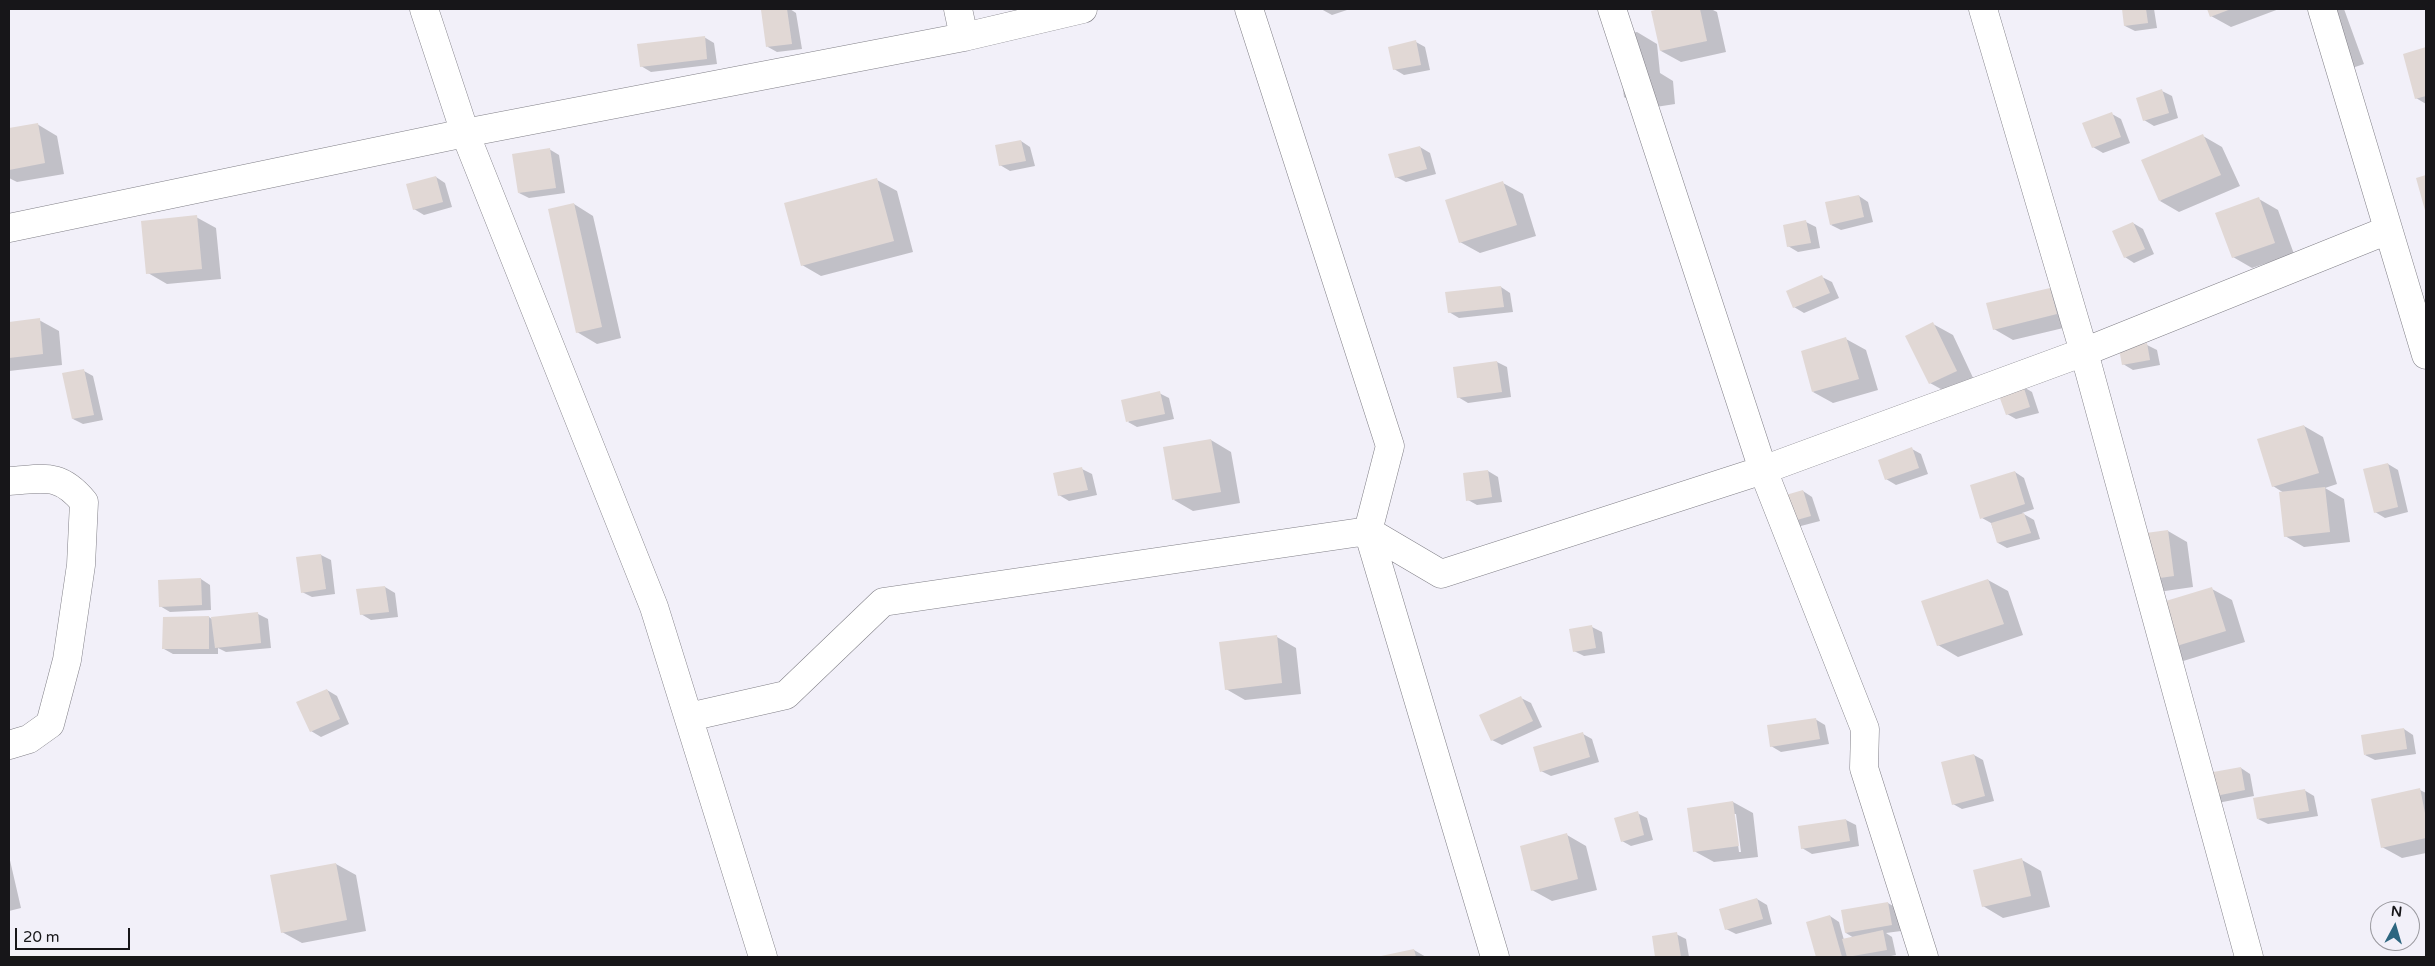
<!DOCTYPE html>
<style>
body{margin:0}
#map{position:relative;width:2435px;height:966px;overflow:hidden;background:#f2f0f9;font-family:"Varela Round",sans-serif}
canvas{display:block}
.frame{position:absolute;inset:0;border:10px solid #171619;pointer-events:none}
.north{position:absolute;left:2370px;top:901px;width:50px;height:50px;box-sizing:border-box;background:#f2f0f9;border:1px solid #9a999f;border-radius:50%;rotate:6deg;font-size:14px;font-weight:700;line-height:20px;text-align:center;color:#171619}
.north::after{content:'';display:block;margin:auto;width:18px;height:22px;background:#2d6680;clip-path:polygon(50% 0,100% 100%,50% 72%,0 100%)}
.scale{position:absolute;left:15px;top:928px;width:115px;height:22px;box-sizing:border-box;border:2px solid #171619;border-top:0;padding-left:6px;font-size:15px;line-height:18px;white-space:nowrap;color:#171619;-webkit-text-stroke:4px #f2f0f9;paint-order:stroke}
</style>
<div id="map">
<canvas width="2435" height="966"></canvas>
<div class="frame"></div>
<div class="north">N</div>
<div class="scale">20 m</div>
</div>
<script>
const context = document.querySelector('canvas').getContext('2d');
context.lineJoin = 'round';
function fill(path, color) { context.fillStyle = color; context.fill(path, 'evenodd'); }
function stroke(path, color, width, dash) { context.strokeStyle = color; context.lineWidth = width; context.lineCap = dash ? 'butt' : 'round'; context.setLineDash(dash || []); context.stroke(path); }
fill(new Path2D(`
 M776 9H790L796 13 802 49 777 52 768 47 762 11Z
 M1321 9H1350L1332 15Z
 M1664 9H1711L1717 12 1726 52 1681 62 1661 51 1652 12Z
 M2123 9H2154L2157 28 2135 31 2125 26Z
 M2208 9H2279L2231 27 2211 16Z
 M2317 9H2344L2364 64 2346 70Z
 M1637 32 1657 44 1660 73 1673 81 1675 104 1643 109 1624 97 1616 35Z
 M704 37 714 43 717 64 651 72 641 66Z
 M1416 42 1425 47 1430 70 1404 75 1394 69Z
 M2426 49V104L2416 98 2404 55Z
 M2162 91 2172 96 2178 118 2154 126 2144 120Z
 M2112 114 2121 119 2130 143 2103 153 2093 147Z
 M37 124 57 136 64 174 17 182 9 178V130Z
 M2203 136 2222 147 2240 186 2179 212 2160 201Z
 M1021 141 1030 147 1035 166 1010 171 1000 165Z
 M1420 147 1430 153 1436 174 1406 182 1396 177Z
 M549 149 559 155 565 193 529 198 519 193Z
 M436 177 445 183 452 207 424 215 414 209Z
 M877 180 897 191 913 252 821 276 802 265Z
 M1503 183 1523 194 1536 236 1480 253 1460 242Z
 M1859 196 1868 202 1873 222 1841 230 1831 225Z
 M2259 199 2278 210 2294 254 2252 268 2233 257Z
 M574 204 593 216 621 338 597 344 577 332Z
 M196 217 216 228 221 279 167 284 148 273Z
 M1806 222 1816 227 1820 248 1798 252 1788 246Z
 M2133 223 2143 229 2154 254 2134 263 2125 257Z
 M1822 277 1832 282 1839 298 1804 313 1794 307Z
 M1501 287 1510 293 1513 312 1459 318 1449 312Z
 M2050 289 2070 300 2076 325 2013 340 1994 329Z
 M39 320 59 331 62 365 9 371V323Z
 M1933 324 1953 335 1975 382 1950 394 1930 383Z
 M1846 339 1866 350 1878 390 1833 403 1813 392Z
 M2147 345 2157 350 2160 365 2133 370 2123 364Z
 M1497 362 1507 367 1511 397 1468 403 1458 397 1454 368Z
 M84 371 93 376 103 420 83 424 73 419Z
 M2022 386 2032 392 2039 413 2016 419 2007 414Z
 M1159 393 1169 398 1174 419 1137 427 1128 422Z
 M2304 426 2323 437 2337 484 2325 488 2344 499 2350 542 2304 547 2285 536 2284 493 2273 486Z
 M1211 440 1231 452 1240 503 1193 511 1174 500Z
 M1912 449 1921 454 1928 474 1896 485 1886 479Z
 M2388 464 2398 470 2408 512 2385 518 2375 512Z
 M1082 469 1092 474 1097 495 1069 501 1059 495Z
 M1488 471 1498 477 1502 502 1477 505 1468 500Z
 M2015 472 2024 478 2034 509 2022 513 2034 520 2040 539 2007 548 1998 543 1991 523 1982 518Z
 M1803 491 1812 497 1820 521 1797 527 1787 522Z
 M2168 531 2187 542 2193 587 2158 592 2139 581Z
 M321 555 331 560 335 594 312 597 302 592Z
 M201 579 210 585 211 610 170 612 160 606Z
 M1988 580 2008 591 2023 635 1958 657 1938 645 1923 602Z
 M385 587 395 593 398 617 371 620 361 614Z
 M2212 589 2232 600 2245 642 2180 662 2161 650Z
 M258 614 268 619 271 648 226 652 218 648V654H173L164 649 209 617 213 620V618Z
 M1592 627 1602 632 1605 653 1584 656 1574 651Z
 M1277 637 1296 648 1301 694 1245 700 1226 689Z
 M327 690 337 696 349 724 321 737 311 731Z
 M1521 698 1531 703 1542 727 1502 745 1492 740Z
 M1815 719 1825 725 1829 744 1781 752 1771 746Z
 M2404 729 2413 735 2416 754 2375 760 2365 755Z
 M1583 734 1592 739 1599 762 1551 776 1541 771Z
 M1974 755 1983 760 1994 801 1962 809 1953 804Z
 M2241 768 2250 774 2254 796 2207 805Z
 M2304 790 2314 796 2318 816 2268 824 2258 819Z
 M2420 790 2426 793V853L2402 858 2382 847Z
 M1733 802 1753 813 1758 857 1714 862 1694 851ZM1734 814H1736L1741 852H1739Z
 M1637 813 1647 818 1653 840 1631 846 1622 841Z
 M1846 820 1856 825 1859 846 1812 854 1802 848Z
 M1567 835 1586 846 1597 890 1552 901 1532 890Z
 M9 856 21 908 9 911Z
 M2022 860 2041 871 2050 907 2003 918 1983 906Z
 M336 864 356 875 366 931 302 943 282 932Z
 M1757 899 1767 905 1772 924 1736 934 1726 929Z
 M1888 903 1898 909 1901 931 1886 933 1892 937 1896 955 1886 957H1817L1808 923 1830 916 1839 922 1844 940 1854 938 1846 933 1842 911Z
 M1676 934 1686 939 1689 957H1657L1653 937Z
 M1414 950 1426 957H1383Z`), '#0003');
fill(new Path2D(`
 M787 9 792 44 766 47 761 10Z
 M1659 9H1700L1707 41 1660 51 1651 11Z
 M2122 9H2146L2148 23 2124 26Z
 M2207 9H2231L2210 17Z
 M705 36 707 59 640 67 637 44Z
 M1416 40 1421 65 1393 70 1388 47Z
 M2426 47V96L2415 99 2403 54Z
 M2162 89 2169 113 2143 121 2136 98Z
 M2112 112 2121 137 2092 148 2082 123Z
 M38 123 45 163 9 170V128Z
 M2203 134 2221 175 2159 201 2141 160Z
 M1021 140 1026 161 999 166 995 145Z
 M1420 146 1427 169 1395 178 1388 154Z
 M550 148 556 188 518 193 512 154Z
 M2426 175V214L2416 178Z
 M436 176 443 202 413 210 406 184Z
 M877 178 894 241 801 266 784 203Z
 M1503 181 1517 225 1459 243 1445 200Z
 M1859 195 1864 217 1830 225 1825 202Z
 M2259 197 2275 243 2232 258 2215 213Z
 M574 203 602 327 576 333 548 209Z
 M197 215 202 269 146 274 141 221Z
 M1806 220 1811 243 1787 247 1783 225Z
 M2133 222 2145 249 2124 258 2112 231Z
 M1822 275 1830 293 1793 308 1786 291Z
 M1501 286 1504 307 1448 313 1445 292Z
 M2050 288 2057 314 1993 330 1986 303Z
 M40 318 43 354 9 358V322Z
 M1933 322 1957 371 1929 384 1905 336Z
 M1846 337 1859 379 1812 392 1801 351Z
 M2147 343 2150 360 2122 365 2119 349Z
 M1497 361 1502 392 1457 398 1453 367Z
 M84 369 94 415 72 419 62 373Z
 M2023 385 2030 407 2006 415 1998 393Z
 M1160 391 1165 414 1126 422 1121 400Z
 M2304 425 2319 473 2272 487 2257 439Z
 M1211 439 1221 492 1172 500 1163 447Z
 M1912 447 1919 468 1885 480 1878 460Z
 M2388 463 2398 507 2374 513 2363 469Z
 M1082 467 1088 490 1058 496 1053 473Z
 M1488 470 1492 497 1466 501 1463 473Z
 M2015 471 2025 504 1980 519 1970 485Z
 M2325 487 2330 532 2284 537 2279 492Z
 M1803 490 1811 516 1786 523 1779 497Z
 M2024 513 2031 533 1997 543 1991 523Z
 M2168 530 2174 576 2138 581 2131 535Z
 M321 554 326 589 301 593 296 557Z
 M201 578 202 605 159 607 158 580Z
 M1988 579 2004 624 1937 646 1921 601Z
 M385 586 389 612 360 615 356 589Z
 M2212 587 2226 631 2160 651 2146 607Z
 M258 612 261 643 215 648 211 617Z
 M209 616V649H162L163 617Z
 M1592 625 1596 648 1573 652 1569 629Z
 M1277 635 1282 683 1225 690 1219 642Z
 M327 689 340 719 310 732 296 702Z
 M1521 696 1533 721 1491 741 1479 715Z
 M1816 718 1820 739 1770 747 1767 725Z
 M2404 728 2407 749 2364 755 2361 735Z
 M1583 732 1590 757 1540 772 1533 747Z
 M1974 754 1985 796 1952 805 1941 762Z
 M2241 767 2245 790 2196 800 2191 776Z
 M2420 788 2426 818V838L2381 848 2371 799Z
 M2305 789 2309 811 2257 819 2253 798Z
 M1733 801 1739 846 1693 852 1687 808Z
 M1638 811 1644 835 1621 842 1614 818Z
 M1846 819 1850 841 1801 849 1798 826Z
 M1567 833 1578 879 1531 891 1520 846Z
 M2022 858 2031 896 1982 907 1973 870Z
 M336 863 347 920 281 933 270 875Z
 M1757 898 1763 919 1725 930 1719 909Z
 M1888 902 1892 925 1845 933 1841 910Z
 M1830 915 1842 957H1816L1806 922Z
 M1883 930 1887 950 1847 957 1842 939Z
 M1677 932 1681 957H1655L1652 936Z
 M1414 949 1416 957H1381V956Z`), '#e1d8d5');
const street = new Path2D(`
 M424 9 465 133 654 607 763 957
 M958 9 964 37
 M1249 9 1390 446 1368 531 1495 957
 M1612 9 1763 470 1865 729 1864 768 1924 957
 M1983 9 2084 352 2249 957
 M2322 9 2426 355
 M9 228 465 133 964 37 1083 9
 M9 481C44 479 59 472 84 502L81 565 67 660 50 724 29 739 9 745
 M689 717 786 695 883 602 1368 531 1441 574 1763 470 2084 352 2388 230`);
stroke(street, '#828088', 29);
stroke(street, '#fff', 28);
</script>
